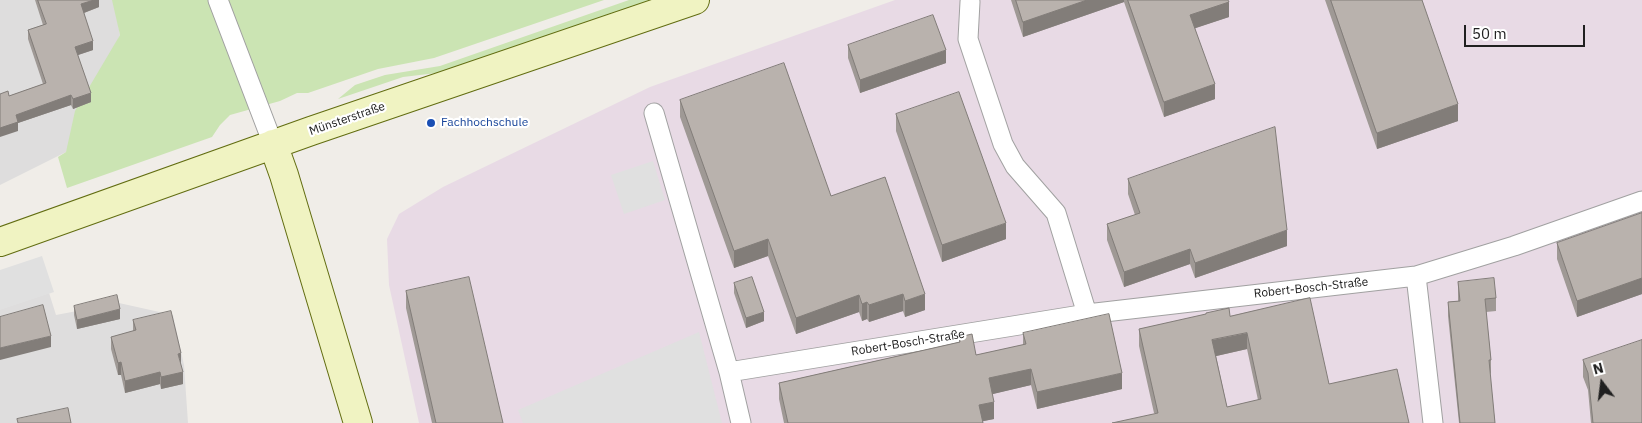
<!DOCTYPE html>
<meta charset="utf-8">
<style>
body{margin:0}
#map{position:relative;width:1642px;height:423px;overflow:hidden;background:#f0ede8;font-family:"IBM Plex Sans",sans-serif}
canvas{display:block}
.north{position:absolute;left:1577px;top:358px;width:50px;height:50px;-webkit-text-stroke:4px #fff;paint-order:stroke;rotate:345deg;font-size:14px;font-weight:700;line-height:20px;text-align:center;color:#202020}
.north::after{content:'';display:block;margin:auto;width:18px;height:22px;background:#202020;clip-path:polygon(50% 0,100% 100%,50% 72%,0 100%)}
.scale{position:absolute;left:1464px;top:25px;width:121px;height:22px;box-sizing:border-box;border:2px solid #202020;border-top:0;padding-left:6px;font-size:15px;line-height:18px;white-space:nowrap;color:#202020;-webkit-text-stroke:4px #fff;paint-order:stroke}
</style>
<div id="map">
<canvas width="1642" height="423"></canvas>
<div class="north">N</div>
<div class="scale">50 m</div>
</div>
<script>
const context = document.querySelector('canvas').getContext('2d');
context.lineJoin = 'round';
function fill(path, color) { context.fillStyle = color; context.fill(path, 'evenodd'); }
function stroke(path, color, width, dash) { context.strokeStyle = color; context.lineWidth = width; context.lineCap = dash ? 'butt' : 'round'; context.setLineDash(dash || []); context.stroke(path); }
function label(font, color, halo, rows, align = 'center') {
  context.font = font + ' "IBM Plex Sans",sans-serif'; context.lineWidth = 4.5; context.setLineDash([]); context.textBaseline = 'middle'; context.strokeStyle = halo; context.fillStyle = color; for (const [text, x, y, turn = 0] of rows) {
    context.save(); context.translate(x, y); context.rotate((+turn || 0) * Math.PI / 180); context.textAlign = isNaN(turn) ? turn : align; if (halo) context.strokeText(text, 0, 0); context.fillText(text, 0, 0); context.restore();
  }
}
fill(new Path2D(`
 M0 0H114L120 35 66 152 0 185Z
 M38 258 56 315 119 303 173 315 184 365 188 423H0V271Z`), '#dedddd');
fill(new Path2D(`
 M895 0H1642V423H419L389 285 387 239 399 214 443 187 650 87Z`), '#e8dae5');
fill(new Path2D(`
 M112 0H604L434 58 378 69 308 93H297L280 101 230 115 220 125 212 137 67 188 58 157 66 152 75 111 120 35Z
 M629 0H666L445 72 403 77 338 99 355 85 385 75 440 66Z`), '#cbe4b3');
fill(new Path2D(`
 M653 161 665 200 624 214 611 175Z
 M42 256 54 292 0 310V270Z
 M699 332 722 423H523L518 410Z`), '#e0e0e0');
const minor = new Path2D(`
 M218 0 273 144
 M970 2 968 39 1003 144 1015 166 1056 213 1087 314
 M654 113 729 372 1087 314 1416 276 1514 246 1642 201
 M1416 276 1433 423
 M729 372 741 423`);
const secondary = new Path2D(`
 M273 144 284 175 358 423
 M0 242 311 131 695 0`);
stroke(minor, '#a1a1a1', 21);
stroke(secondary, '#626d11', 30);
stroke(minor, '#fff', 19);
stroke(secondary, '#f0f3c2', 28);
fill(new Path2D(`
 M35 0H99V7L84 13 93 50 78 55 91 102 73 109 71 105 18 123V131L9 96 43 84 28 39V30L43 25Z
 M1011 0H1228L1229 17 1195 28 1215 99 1164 117 1124 2 1023 37Z
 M1325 0H1422L1458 121 1377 149Z
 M848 45 946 63 860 93 848 58Z
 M680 100 831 196 925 310 905 317 903 311 869 322 867 319 862 321 859 312 796 334 768 256 734 268 680 117Z
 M896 114 1006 239 942 262 896 131Z
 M1128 179 1287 246 1195 278 1190 264 1124 287 1107 240V224L1135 215 1128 194Z
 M1642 213V294L1577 317 1557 259V243Z
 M1458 282 1496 298V311L1486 312 1491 360V373L1490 374 1495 423H1459L1448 316V302L1458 301Z
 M734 283 764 321 746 328 734 293Z
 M406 291 503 423H432L406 308Z
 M74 306 120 319 77 329 74 315Z
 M1206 313 1230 316 1329 384 1409 423 1154 413 1139 346V329L1206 315ZM1247 349 1258 400 1227 407 1216 356Z
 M133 320 181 365 183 384 161 389 160 384 125 393 121 375H118L111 349V337L133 331Z
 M1023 333 1122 389 1037 409 1031 385 992 394 994 419 983 421V423H784L779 399V383L959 342V337L976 355 1023 345Z
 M1583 360 1642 423H1591L1588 390 1583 377Z`), '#9f9995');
fill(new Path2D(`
 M94 0H99V7L81 14V4Z
 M1087 0H1124V2L1023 37V22Z
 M1229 2V17L1190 30V15Z
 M93 41V50L75 56V47Z
 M946 50V63L860 93V80Z
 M1215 84V99L1164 117V102Z
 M91 93V102L73 109V99Z
 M71 95V105L18 123V131L0 137V128L16 115Z
 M1458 104V121L1377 149V133Z
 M1006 223V239L942 262V245Z
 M1287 230V246L1195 278V263Z
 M768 239V256L734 268V251Z
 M1190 249V264L1124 287V272Z
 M1642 278V294L1577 317V301Z
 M903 294V311L869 322V305Z
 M925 294V310L905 317V301Z
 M859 295V312L796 334V318Z
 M867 302V319L862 321V304Z
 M120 309V319L77 329V320Z
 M764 312V321L746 328V318Z
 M1247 333V349L1212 357V340Z
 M51 336V347L0 360V348Z
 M181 353V365L178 354Z
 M121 362V375H118V363Z
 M1031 369V385L989 395V378Z
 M160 372V384L125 393V381Z
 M183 372V384L161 389V377Z
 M1122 373V389L1037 409V392Z
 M994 402V419L979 422V405Z`), '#827d79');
const building = new Path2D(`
 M38 0H94L81 4 93 41 75 47 91 93 73 99 71 95 16 115 18 122 0 128V94L8 91 9 96 46 83 28 30 46 24Z
 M1016 0H1087L1023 22Z
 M1128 0H1228L1229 2 1190 15 1215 84 1164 102Z
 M1331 0H1422L1458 104 1377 133Z
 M933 15 946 50 860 80 848 45Z
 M784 63 831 196 885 177 925 294 905 301 903 294 869 305 867 302 862 304 859 295 796 318 768 239 734 251 680 100Z
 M959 92 1006 223 942 245 896 114Z
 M1275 127 1287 230 1195 263 1190 249 1124 272 1107 224 1140 213 1128 179Z
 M1642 213V278L1577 301 1557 243Z
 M469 277 503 423H436L406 291Z
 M752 277 764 312 746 318 734 283Z
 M1494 278 1496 298 1485 299 1491 360H1489L1495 423H1460L1448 302 1460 301 1458 282Z
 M117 295 120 309 77 320 74 306Z
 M1310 298 1329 384 1397 369 1409 423H1112L1158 413 1139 329 1206 314V313L1229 308 1230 316ZM1247 333 1261 399 1227 407 1212 340Z
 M43 305 51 336 0 348V317Z
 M171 311 181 353 178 354 183 372 161 377 160 372 125 381 121 362 118 363 111 337 136 330 133 320Z
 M1109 314 1122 373 1037 392 1031 369 989 378 994 402 979 405 983 423H788L779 383 960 342 959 337 972 334 976 355 1026 344 1023 333Z
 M1642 340V423H1593L1588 373 1583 360Z
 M68 408 71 423H18L17 419Z`);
fill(building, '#b9b2ad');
stroke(building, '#827d79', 1);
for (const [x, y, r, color] of [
 [431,123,5,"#1a4fb4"]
]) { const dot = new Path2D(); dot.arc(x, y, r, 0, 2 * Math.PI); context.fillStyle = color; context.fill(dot); stroke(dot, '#fff', 2); }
label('12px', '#202020', '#fff', [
 ["Münsterstraße",347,119,-19],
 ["Robert-Bosch-Straße",1311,288,-6],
 ["Robert-Bosch-Straße",908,343,-9]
]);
label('12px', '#164399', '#fff', [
 ["Fachhochschule",441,123]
], 'left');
</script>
